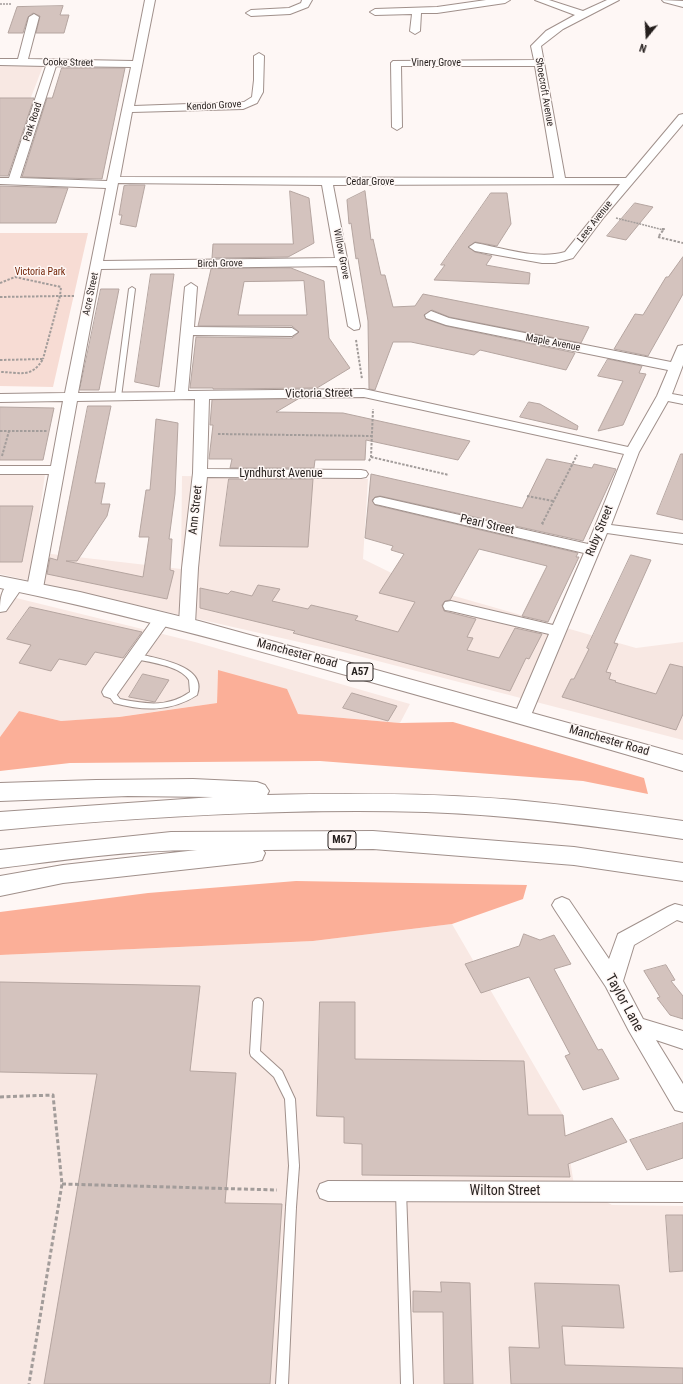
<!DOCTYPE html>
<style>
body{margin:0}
#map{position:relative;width:683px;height:1384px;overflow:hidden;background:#fef7f5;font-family:"Roboto Condensed",sans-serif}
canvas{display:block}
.north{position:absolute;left:627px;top:16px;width:40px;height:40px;-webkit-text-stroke:3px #fef7f5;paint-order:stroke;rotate:198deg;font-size:11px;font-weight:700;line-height:16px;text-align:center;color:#251f1d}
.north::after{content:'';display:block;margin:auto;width:14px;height:18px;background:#251f1d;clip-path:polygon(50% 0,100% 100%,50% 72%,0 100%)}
</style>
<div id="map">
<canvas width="683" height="1384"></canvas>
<div class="north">N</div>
</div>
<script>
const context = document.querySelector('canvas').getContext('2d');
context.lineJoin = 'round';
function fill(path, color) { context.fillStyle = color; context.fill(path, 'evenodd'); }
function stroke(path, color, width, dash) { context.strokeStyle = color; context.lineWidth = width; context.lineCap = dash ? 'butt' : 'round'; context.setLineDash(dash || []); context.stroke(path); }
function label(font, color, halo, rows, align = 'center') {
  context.font = font + ' "Roboto Condensed",sans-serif'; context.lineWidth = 3; context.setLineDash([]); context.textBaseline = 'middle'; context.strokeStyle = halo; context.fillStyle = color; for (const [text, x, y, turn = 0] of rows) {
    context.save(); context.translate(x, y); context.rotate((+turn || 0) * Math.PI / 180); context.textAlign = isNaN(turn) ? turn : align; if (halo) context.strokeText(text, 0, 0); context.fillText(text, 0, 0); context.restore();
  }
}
fill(new Path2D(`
 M0 65 43 66 18 131H0Z
 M0 474H45L34 552 181 569 182 476 368 479 363 559 416 585 636 648 683 642V740L343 652 0 574Z
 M0 594 195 642 410 704 400 723 298 714 218 670 217 703 111 718 61 721 19 711 0 737Z
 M452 924 563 1115 574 1185 612 1205 683 1206V1384H0V955L313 941Z`), '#f8e8e3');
fill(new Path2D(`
 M0 233H88L53 387 0 386Z`), '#f7dcd4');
fill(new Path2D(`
 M218 670 287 689 298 714 400 723 453 722 644 778 648 794 583 781 320 761 70 763 0 771V737L19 711 61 721 119 717 217 703Z
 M296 881 527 885 523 899 452 924 313 941 0 955V912L148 893Z`), '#fbaf98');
const building = new Path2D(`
 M63 6 60 15H69L64 33H36L40 16 33 13 28 17 23 33H8L17 7Z
 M62 68H125L102 179 22 177 47 98H52Z
 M0 98H34L8 176H0Z
 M129 185H145L136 227 120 224 122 215H119L124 186Z
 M0 186 68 188 56 223H0Z
 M290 191 309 198 314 243 288 257 212 258 213 244H293Z
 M365 191 371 240 373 239 381 275H385L393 307 415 306 423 294 589 327 581 343 449 317 432 310 424 315 426 319 446 326 575 353 566 370 480 350 474 355 411 342H393L375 390 369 389 368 321 358 258 356 259 351 223 349 224 347 200Z
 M491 193H507L511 224 497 246 475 242 468 247 475 252 492 256 486 265 530 273 529 284 434 280 445 265H441Z
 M635 203 653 207 626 240 607 236Z
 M683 257V294L648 356 614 349 635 314 643 315 666 277H668Z
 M291 268 324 281 329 338 350 368 317 388 213 389V388H190L196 337 292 338 299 332 292 326H198L211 269ZM304 281 307 315H238L244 282Z
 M151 274H174L159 387 135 382Z
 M101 289H119L99 390H80Z
 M608 359 642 366 639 373 646 374 623 425 598 431 623 381 598 376Z
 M298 399 276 412 343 413 470 441 458 460 366 440 365 460H315L314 468H230L232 459H209L213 425H210L212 400Z
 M529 402 540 404 578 426 577 430 520 417Z
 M88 406H111L95 483H105L101 504H110L107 516 77 561H66L143 577 149 537H139L146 490H150L156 419 178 423 175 494 169 539H172L170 570 174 571 167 599 47 574 50 558 57 560Z
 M0 407 54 408 43 460H0Z
 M681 454H683V520L657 514Z
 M547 459 592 468 594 464 616 469 583 541 380 496 375 497 372 500 375 505 578 553 576 557H579L548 622 522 616 547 566 479 549 450 600 445 601 442 605 444 611 476 619 467 637 473 638 467 650 499 658 515 628 542 634 529 659 526 658 510 691 293 633 295 631 200 608V588L228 594 231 591 252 596 258 585 280 589 272 601 308 609 311 605 358 616 355 620 398 632 415 602 379 593 404 554 391 550 393 546 365 538 371 474 522 508Z
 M229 479H313L308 547 220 546Z
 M0 506H33L22 562H0Z
 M631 555 651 560 614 643 618 644 606 672 611 673 609 679 616 681 615 682 656 694 670 664 683 667V714L676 730 562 697 571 679H574L589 649 587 648Z
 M30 607 142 632 123 658 95 652 86 665 59 659 51 671 19 663 31 645 7 639Z
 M143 674 169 680 155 702 129 697Z
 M352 693 397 706 388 721 343 708Z
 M524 934 540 940 554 935 571 964 554 969 598 1050 602 1049 619 1079 583 1090 565 1056 570 1054 529 977 481 993 465 964 519 946Z
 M666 965 675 980 671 981 683 996V1019L670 1015 657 998 660 997 644 971Z
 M0 982 200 986 190 1071 236 1073 225 1203 282 1204 270 1384H44L97 1074 0 1072Z
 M320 1002H355V1059L524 1061 528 1115H563L565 1136 612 1118 627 1142 568 1164 570 1177 362 1175V1144L344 1143V1117L317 1116Z
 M683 1123V1158L647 1170 630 1140Z
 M666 1215H683V1271L670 1272Z
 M441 1282 470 1283 473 1384H444L443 1312H413V1291L441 1292Z
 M535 1283 619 1285 624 1328 562 1326 565 1365 683 1368V1384H511L509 1347 539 1348Z`);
fill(building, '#d4c3be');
stroke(building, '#b5a5a0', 1);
const lane = new Path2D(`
 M132 287 135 289 121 397 118 399 115 397 129 289Z
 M134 653C152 658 209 664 197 695 171 712 143 711 114 703L106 692 107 690H113L120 699C146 704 167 708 190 692L189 680C180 665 147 662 131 658L130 656Z
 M258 998 261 999 263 1002 260 1051 282 1071 295 1099 299 1166 298 1169 294 1171 290 1169 289 1166 285 1099 274 1077 251 1056 250 1053 253 1002 255 999Z
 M401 1186 405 1188 406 1191 413 1384H401L396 1191 397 1188Z
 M291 1202 295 1204 296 1207 288 1384H276L286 1207 287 1204Z`);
const street = new Path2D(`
 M145 0H155L134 106 244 102 252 97 254 80V56L259 53 264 56 263 92 257 103 243 109 132 112 120 177 554 178 535 66H401L402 127 397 130 392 127 391 63 393 61 534 60 531 46 546 31 575 15 535 0H549L583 11 607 0H619L563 29 541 46 565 178H626L679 115 683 114V124L604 217 573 258 555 263H542L475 251 469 247 475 243C503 248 537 260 565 252L620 184 333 185 360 326 359 329 354 330 348 326 337 266 101 269 78 393 175 392 185 287 191 283 197 287 194 327 292 328 298 332 292 336 193 335 188 391 364 389 628 447 657 396 668 370 446 325 426 318 425 315 431 311 449 318 671 362 678 346 683 345V365L672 394 683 396V404L668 401 639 452 611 525 683 534V544L607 533 529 720 523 722 517 720 514 716 549 634 451 611 445 610 443 606 445 602 451 601 553 625 584 553 380 505 375 504 373 501 375 498 380 497 588 544 624 454 364 397 209 399 207 469 361 470 366 471 368 474 366 477 361 478 207 477 198 568 195 624 193 628 187 629 181 628 179 624 182 568 193 473 195 399 77 401 43 588 41 592 35 593 29 592 27 588 49 474H0V466H51L63 401 0 402V394L65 393 106 188 0 184V178H9L46 66 0 65V59H18L29 17 34 14 39 17 28 59 133 61ZM56 66 131 67 107 181 20 178ZM118 183 322 185 335 258 103 261Z
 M302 0H312L308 7 290 14 251 16 246 13 251 10 289 8 301 3Z
 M486 0H510L505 3 437 13H421L420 31 415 34 410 31 412 14 375 15 370 12 375 9 437 7Z
 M662 0 683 1V7L664 2Z
 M16 580 22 581 24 585 6 611 0 612C0 599 1 584 16 580Z
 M162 614 168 615 170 619 168 623 116 696 110 698 104 696 102 692 104 688 156 615Z
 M562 897 569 900 609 959 618 934 668 907 675 904 683 906V922L677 920 634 945 623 981 643 1019 683 1031V1049L656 1040 683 1084V1112L675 1110 629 1031 606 987 555 910 552 905 555 900Z
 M328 1181 683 1182V1202L328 1201 320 1198 317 1191 320 1184Z`);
const primary = new Path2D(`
 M0 576 80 592 199 621 637 742 683 755V771C561 735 439 701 317 667 212 638 107 610 0 588Z`);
const highway = new Path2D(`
 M193 779 257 782 265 785 269 791 267 795C349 793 432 793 515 800 571 805 627 813 683 821V839C598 826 513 815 426 812 284 808 142 817 0 830V812L213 797 128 796 0 801V783L96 780Z
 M373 831 574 847 683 863V881L574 865 373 849 263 850 265 853 262 860 253 862 63 883 0 896V876L63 865 197 850C131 850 65 860 0 868V850L171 832Z`);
stroke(lane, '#a0908b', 2);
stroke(street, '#a0908b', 2);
stroke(primary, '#a0908b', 2);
stroke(highway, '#a0908b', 2);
stroke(new Path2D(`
 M0 4H12
 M616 218 664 230`), '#a29c9a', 1.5, [2, 1]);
stroke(new Path2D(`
 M662 229H664L658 237 683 243
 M0 283 15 277 61 287 60 296H74
 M0 297 60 296 43 359
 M356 340 362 379
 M0 360 43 359C31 379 20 372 0 372
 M0 431H48
 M218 434 372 436
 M2 456 9 431
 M371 457 449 475
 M369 461 371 457 373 409
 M527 496 553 501
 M542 524 577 455`), '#a29c9a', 2, [2.5, 1.5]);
stroke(new Path2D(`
 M542 524 543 523`), '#a29c9a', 2.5, [3, 2]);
stroke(new Path2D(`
 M0 1097 53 1095 62 1184 29 1384
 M62 1184 277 1190`), '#a29c9a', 3, [4, 2.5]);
fill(lane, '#fff');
fill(street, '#fff');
fill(primary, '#fff');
fill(highway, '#fff');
const laneBridge = new Path2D(`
 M291 1207 294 1166`);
stroke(laneBridge, '#a0908b', 12, []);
stroke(laneBridge, '#fff', 10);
label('10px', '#251f1d', '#fef7f5', [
 ["Cooke Street",68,63,1],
 ["Vinery Grove",436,63],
 ["Shoecroft Avenue",544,92,80],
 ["Kendon Grove",214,106,-3],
 ["Park Road",33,122,-72],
 ["Cedar Grove",370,182],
 ["Lees Avenue",595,222,-52],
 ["Willow Grove",341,254,79],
 ["Birch Grove",220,264,-1],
 ["Acre Street",91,294,-78],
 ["Maple Avenue",553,343,11]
]);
label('10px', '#6f1f00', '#fef7f5', [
 ["Victoria Park",40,272]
]);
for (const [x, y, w] of [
 [360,672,26],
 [342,840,28]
]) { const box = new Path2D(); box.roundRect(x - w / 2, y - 9, w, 18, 3); context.fillStyle = '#fef7f5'; context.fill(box); stroke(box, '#251f1d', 1); }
label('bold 11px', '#251f1d', null, [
 ["A57",360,672],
 ["M67",342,840]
]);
label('12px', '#251f1d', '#fef7f5', [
 ["Victoria Street",319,394,-1],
 ["Lyndhurst Avenue",281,474],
 ["Ann Street",196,510,-84],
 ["Pearl Street",487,525,13],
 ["Ruby Street",600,531,-68],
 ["Manchester Road",297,654,15],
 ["Manchester Road",609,741,16]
]);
label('14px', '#251f1d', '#fef7f5', [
 ["Taylor Lane",624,1003,61],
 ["Wilton Street",505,1191]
]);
</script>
